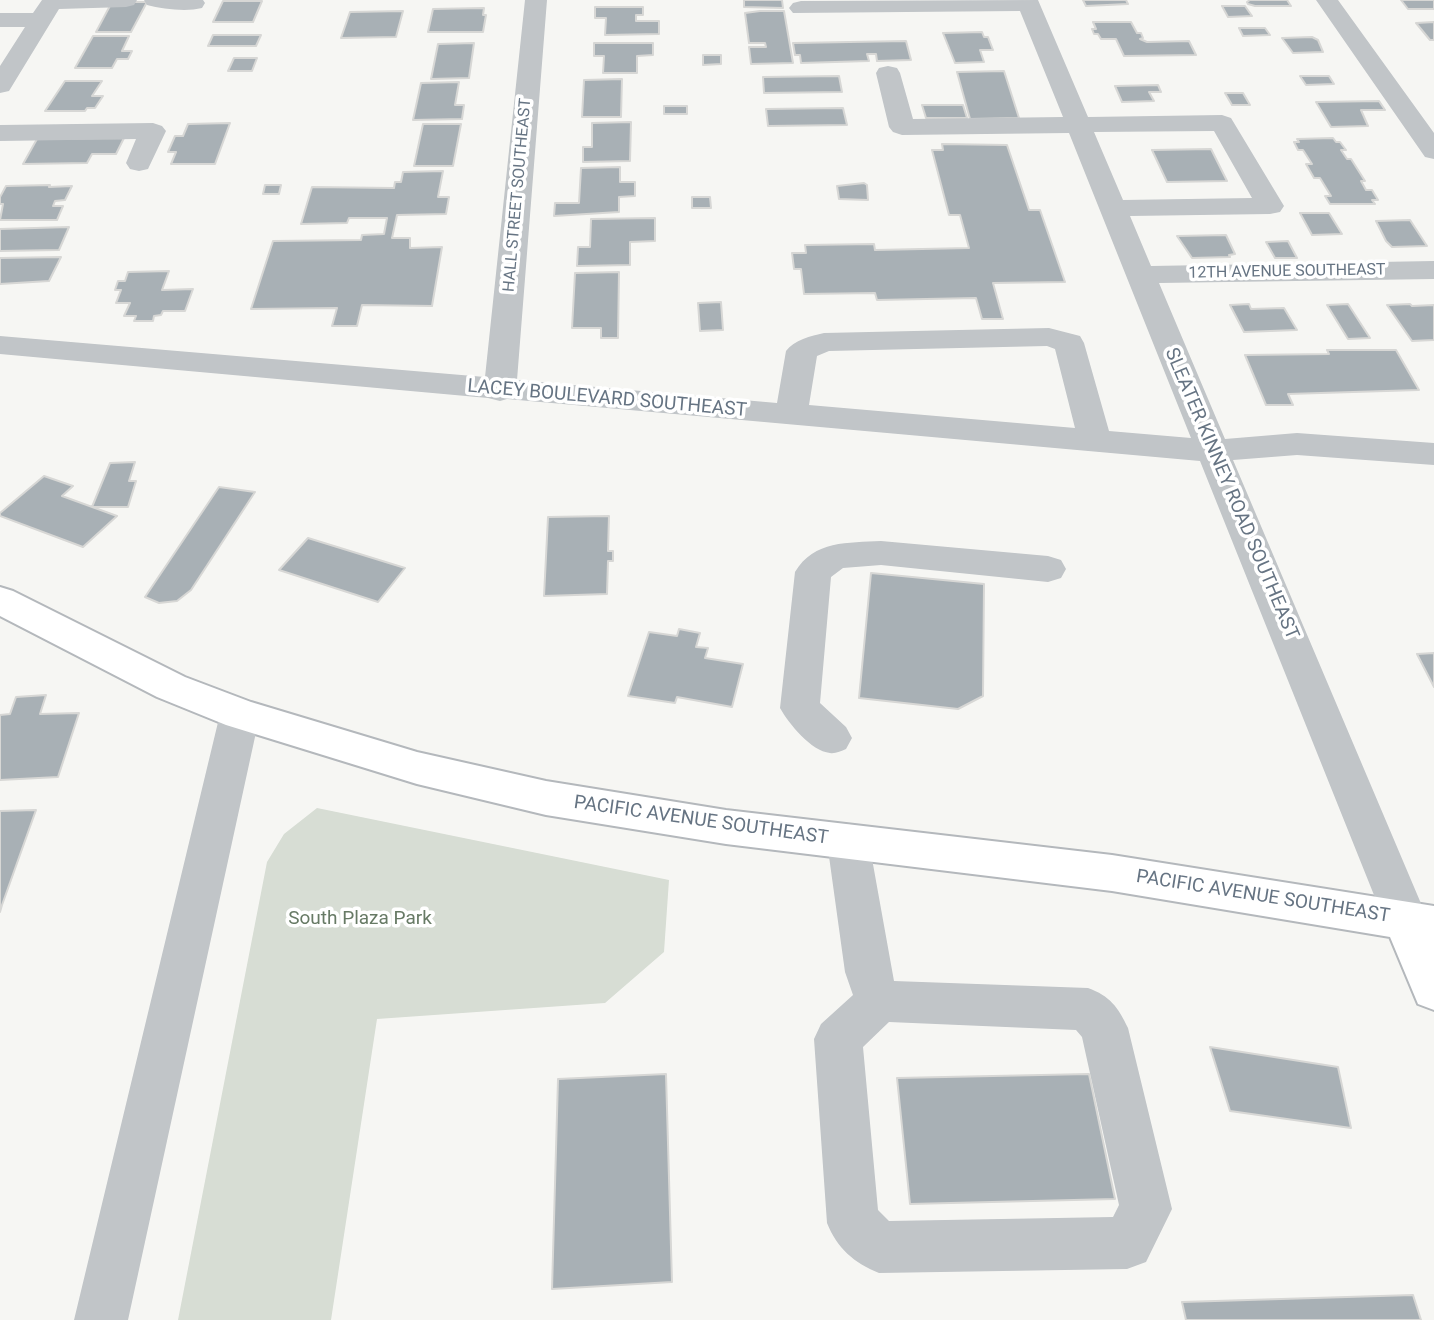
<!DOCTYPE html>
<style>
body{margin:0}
canvas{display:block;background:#f6f6f3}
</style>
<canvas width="1434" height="1320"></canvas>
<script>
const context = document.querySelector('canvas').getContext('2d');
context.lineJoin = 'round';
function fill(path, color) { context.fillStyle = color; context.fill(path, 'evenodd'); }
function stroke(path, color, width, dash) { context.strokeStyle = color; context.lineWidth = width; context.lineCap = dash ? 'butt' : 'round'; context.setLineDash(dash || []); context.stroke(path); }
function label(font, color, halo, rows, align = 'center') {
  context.font = font + ' Roboto,sans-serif'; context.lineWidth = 7; context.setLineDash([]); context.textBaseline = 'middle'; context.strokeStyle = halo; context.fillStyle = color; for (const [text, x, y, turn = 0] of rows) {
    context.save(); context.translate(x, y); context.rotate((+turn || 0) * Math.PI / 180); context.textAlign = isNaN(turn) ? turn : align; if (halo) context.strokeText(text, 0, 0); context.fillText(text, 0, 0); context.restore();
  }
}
fill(new Path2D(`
 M317 808 669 880 664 952 605 1003 377 1019 331 1320H178L267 862 284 834Z`), '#d7ddd4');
const building = new Path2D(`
 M744 0H782L783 8 744 7Z
 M1083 0H1126L1128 4 1086 6Z
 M1250 0H1287L1291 6H1255L1248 4 1247 2Z
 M1401 0H1434V9H1408Z
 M223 1H262L253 22H213Z
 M112 2H147L131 32H96Z
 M1222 6H1245L1252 16 1228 17Z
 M595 7H643V15H636V21H659V34L605 35 606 18H595Z
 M484 8 483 15H486L483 32H428L433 9Z
 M403 11 396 37 341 38 350 12Z
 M760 11H784L793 63 751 64 749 47H766L765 43H749L745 13Z
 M1093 22H1131L1137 33H1141L1143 38 1140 39 1147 42 1189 41 1196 55 1124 56 1116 39H1101L1098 34H1094L1092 29H1096Z
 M1434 22V40H1430L1416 23Z
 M1239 28H1265L1270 35 1243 36Z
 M982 32 984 37H988L993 50H980L984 62 955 63 943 33Z
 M213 35H261L256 46H208Z
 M93 36H129L122 51H132L128 59H117L112 68H75Z
 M1312 37 1318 40 1323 52 1293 53 1282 38Z
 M906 41 911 60 877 61 876 54H867L869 61 801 63 800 55H795L793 43Z
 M474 43 469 78 431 79 438 44Z
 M594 43H653V55L637 56V73H603L604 56H594Z
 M703 55H721V64L703 65Z
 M234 58H257L252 71H228Z
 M1004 71 1019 118 970 119 957 72Z
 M839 76 842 92 764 93 763 77Z
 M1300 76H1329L1334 84 1306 85Z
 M622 79 621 117H582L584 80Z
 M65 81H102L92 96H103L95 108H87L85 111H45Z
 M459 82 455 105H464L462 119 413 120 421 83Z
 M1158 85 1161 92H1149L1154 101 1122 102 1115 86Z
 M1225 93H1243L1250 105H1232Z
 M1379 101 1385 110H1361L1368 126 1331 127 1316 102Z
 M922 105H963L967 118H926Z
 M664 106H687V114H664Z
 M843 108 847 125 768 126 766 109Z
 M631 122 630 161 583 162V147H592V123Z
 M230 123 215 164H171L176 152H168L175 136H183L188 124Z
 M423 124H461L453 166H414Z
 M124 138 116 154H92L87 163 23 164 37 139Z
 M1333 138 1336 142H1340L1346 150H1341L1347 159H1351L1365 181H1361L1366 190H1372L1378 200H1372L1375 204H1330L1325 196H1331L1320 178H1314L1306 164H1312L1303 150H1298L1294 142H1299L1297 139Z
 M942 144 1007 145 1029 210H1040L1065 282 993 283 1003 319H982L976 298 877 300 875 293 804 294 801 269H794L792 253H806L805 245 874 244 875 250 969 248 960 215H949L932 150H943Z
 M1211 149 1227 181 1167 182 1152 150Z
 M620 167V182H635V196L619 197V212L554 216 555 203H579L581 168Z
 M443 171 438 197H449L446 214 397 215 392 238H410V248L442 247 432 306 362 305 357 326H332L337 308 251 309 273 241 361 240 362 235 384 234 387 218H349L347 223 301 224 312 187 394 188 395 182H401L403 172Z
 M864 183 867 185 868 200 839 199 837 186Z
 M50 185 49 187 72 186 65 200 55 201 53 206H63L57 220H0L3 204H0V197L6 186Z
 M265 185H281L279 194H263Z
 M692 197H710L711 208H692Z
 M1300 213H1329L1342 234 1312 235Z
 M655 218V241L630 242V265L577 266 578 247H590L591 219Z
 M1410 220 1427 246 1392 247 1386 241 1376 221Z
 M69 227 59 250 0 251V229Z
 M1226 235 1235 254 1229 255 1230 257 1192 258 1177 236Z
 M1288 241 1297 258H1275L1266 242Z
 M61 257 49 281 0 284V258Z
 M169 271 162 290 193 289 185 311H163L161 315 154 316 153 321H134L136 316H124L130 303H116L121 290H115L118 281H125L128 272Z
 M619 272 618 338H601V328H572L575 273Z
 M721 302 723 330 700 331 698 303Z
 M1249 304 1251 309 1284 308 1297 330 1244 332 1230 305Z
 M1348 304 1370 338 1348 339 1327 305Z
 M1410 304 1412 306 1434 305V340L1412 341 1387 305Z
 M1327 350H1396L1419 390 1288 394 1293 405H1266L1245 355 1329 354Z
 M135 462 129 481H136L128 507H92L110 463Z
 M44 476 73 486 62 496 117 516 83 547 0 516V513Z
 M219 487 255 492 191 590 177 601 159 603 145 597Z
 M609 516 608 551H613V561H608L607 594 544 596 548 517Z
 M308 538 405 568 378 602 279 570Z
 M871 573 984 584 983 696 958 709 859 698Z
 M679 629 700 633 696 647 708 648 705 658 743 664 732 707 677 697 675 703 628 696 649 632 677 636Z
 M1434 653V687L1417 654Z
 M46 695 40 714 79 713 58 777 0 780V715L10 714 16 697Z
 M36 810 2 905 0 912V811Z
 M1210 1047 1338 1067 1351 1128 1230 1111Z
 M666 1074 672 1282 552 1289 558 1079Z
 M1089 1074 1115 1199 910 1204 897 1078Z
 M1413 1295 1421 1320H1186L1182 1302Z`);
fill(building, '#a8b0b5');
stroke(building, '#d7d7d5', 2);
const major = new Path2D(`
 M0 587 13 591 185 677 251 702 417 752 546 781 726 810 1112 855 1434 906V1010L1418 1004 1390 937 1112 891 726 844 546 815 417 784 226 725 157 697 0 616Z`);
stroke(major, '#b4b8bc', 4);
fill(new Path2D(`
 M42 0H137L134 5 126 7 59 9 9 91 0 93V66L25 27H0V13H33Z
 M144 0H203L205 3 202 8C186 12 163 9 147 5Z
 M525 0H547L517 380 777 403 786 351C794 340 811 336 824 333L1049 328 1080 336 1084 343 1109 431 1191 438 1069 133 902 135 893 132 889 127 876 73 879 68 888 66 897 68 900 73 913 119 1063 117 1020 11 793 13 789 8 793 3 801 1 1038 0 1088 117 1222 115 1231 118 1284 206 1280 212 1270 214 1130 216 1151 266 1434 261V279L1159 283 1225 439 1297 433 1434 443V465L1297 455 1233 460 1428 920 1422 934 1406 939 1390 934 1384 920 1200 461 507 399 500 401 488 398 0 354V336L485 377ZM1214 131 1252 198 1123 200 1094 132ZM1047 346 1055 349 1075 428 809 405 817 356 829 351Z
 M1316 0H1338L1434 133V159L1425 157Z
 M153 123 162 126 166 131 148 169 139 171 130 169 126 163 136 139 0 141V125Z
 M881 541 1048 556 1061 560 1066 569 1061 578 1048 582 881 565 843 568 831 577 820 703 846 727 852 738 846 749C841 751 835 754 830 753 811 751 789 724 780 708L795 572C814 540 848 543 881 541Z
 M240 699 254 703 260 714 128 1320H74L220 714 226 703Z
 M848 824 863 829 869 842 894 981 1088 988C1110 996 1118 1007 1128 1028L1172 1209 1146 1262 1127 1269 879 1273C854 1263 837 1248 827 1223L814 1039 821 1024 853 995 845 972 827 842 833 829ZM889 1022 1076 1030 1082 1037 1119 1205 1113 1217 889 1221 878 1210 863 1047Z`), '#c1c5c8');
fill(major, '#fff');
label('16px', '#667483', '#fff', [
 ["HALL STREET SOUTHEAST",518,195,-85],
 ["12TH AVENUE SOUTHEAST",1287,272,-1]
]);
label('19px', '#667483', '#fff', [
 ["LACEY BOULEVARD SOUTHEAST",607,399,5],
 ["SLEATER KINNEY ROAD SOUTHEAST",1231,494,67],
 ["PACIFIC AVENUE SOUTHEAST",701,821,8],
 ["PACIFIC AVENUE SOUTHEAST",1263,897,9]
]);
label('19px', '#677a65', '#fff', [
 ["South Plaza Park",360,919]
]);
</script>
